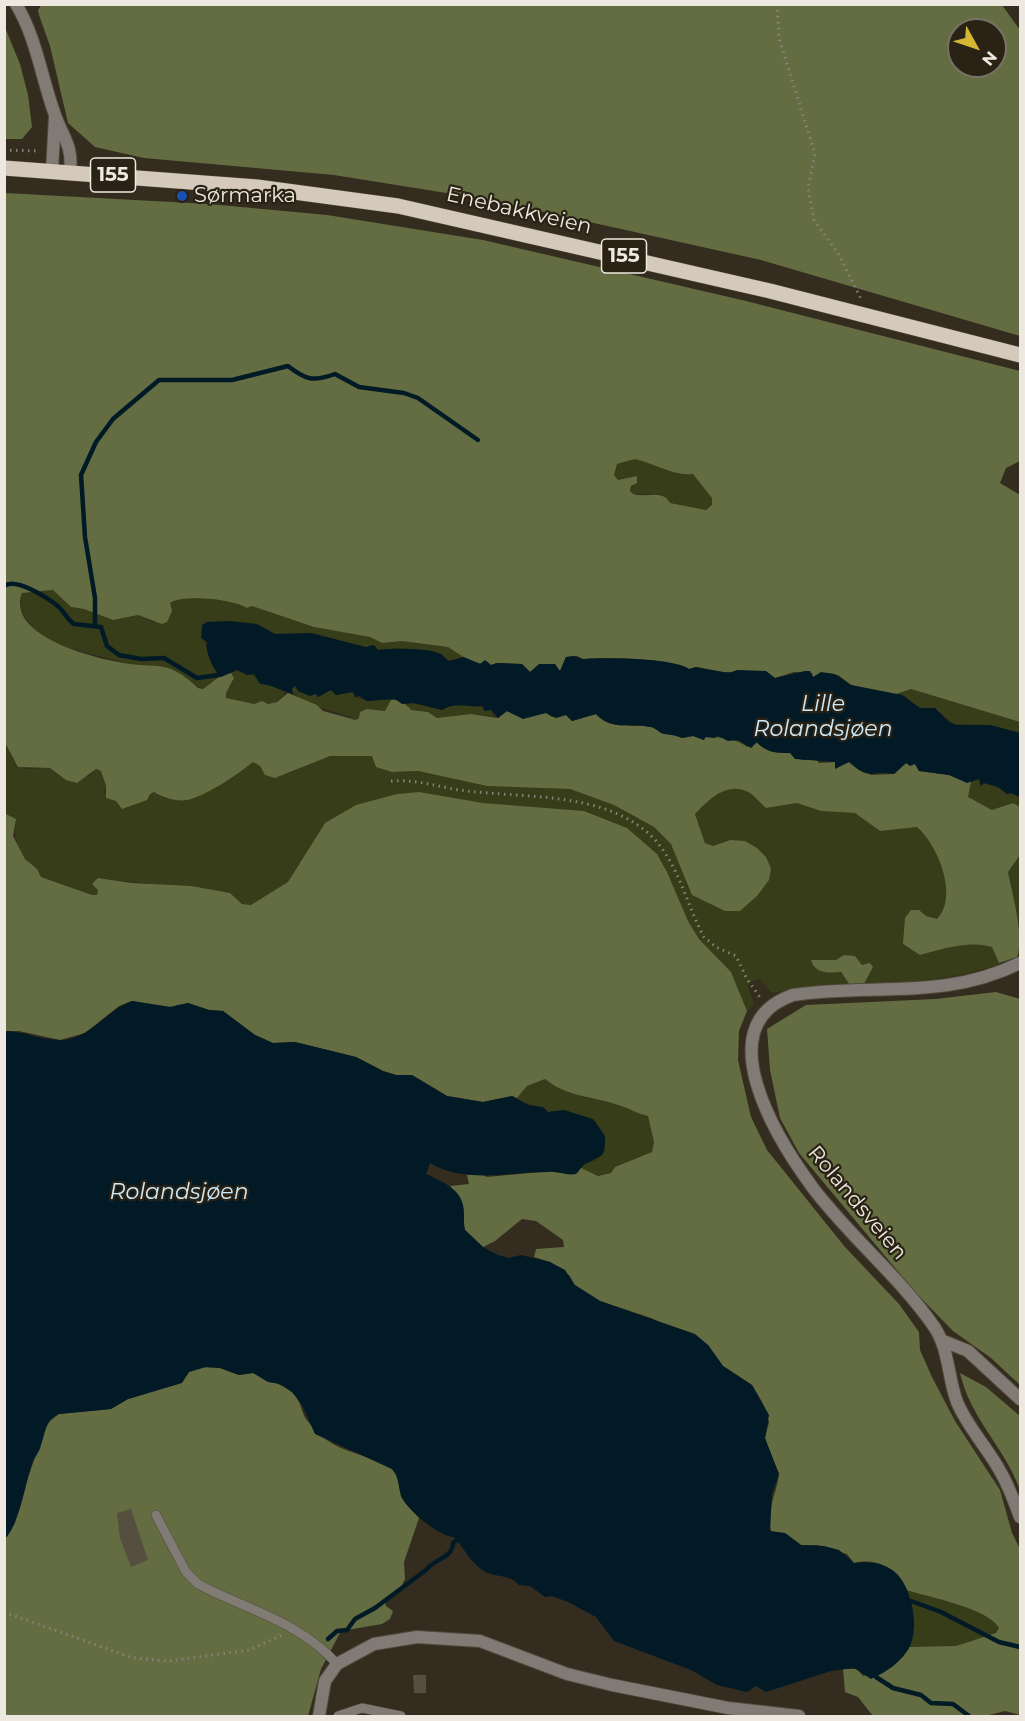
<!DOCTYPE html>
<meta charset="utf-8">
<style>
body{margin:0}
#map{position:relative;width:1025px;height:1721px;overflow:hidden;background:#342c1e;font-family:Montserrat,sans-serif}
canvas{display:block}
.frame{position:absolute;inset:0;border:6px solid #eee9e0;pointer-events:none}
.north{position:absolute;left:947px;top:18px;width:60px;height:60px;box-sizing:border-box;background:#2a2215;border:2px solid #787266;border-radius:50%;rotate:130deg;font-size:16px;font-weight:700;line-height:24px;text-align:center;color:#eee9e0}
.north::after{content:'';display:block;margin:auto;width:21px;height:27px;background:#d4b635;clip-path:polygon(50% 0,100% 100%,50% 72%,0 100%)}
</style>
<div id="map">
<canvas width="1025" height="1721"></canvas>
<div class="frame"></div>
<div class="north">N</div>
</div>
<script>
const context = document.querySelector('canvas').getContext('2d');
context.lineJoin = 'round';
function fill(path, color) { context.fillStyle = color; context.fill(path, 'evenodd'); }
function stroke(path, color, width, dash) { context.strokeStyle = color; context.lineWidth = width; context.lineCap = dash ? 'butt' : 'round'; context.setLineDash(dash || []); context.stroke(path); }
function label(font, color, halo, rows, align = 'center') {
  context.font = font + ' Montserrat,sans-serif'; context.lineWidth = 4.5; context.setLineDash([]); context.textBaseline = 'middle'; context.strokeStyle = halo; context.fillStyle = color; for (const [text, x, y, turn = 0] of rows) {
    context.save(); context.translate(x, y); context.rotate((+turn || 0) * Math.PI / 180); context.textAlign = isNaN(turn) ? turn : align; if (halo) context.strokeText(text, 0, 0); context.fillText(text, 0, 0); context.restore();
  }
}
fill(new Path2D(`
 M635 459C655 464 673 476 694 474L712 498V505L706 510 670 503 661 494H633L630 491 637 476 618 480 614 475 617 464Z
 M53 590 71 607 84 609 113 620 138 615 153 622 170 603 188 597 233 600 247 608 252 606 314 627 370 637 382 643 402 641 449 647 464 657 449 661C444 658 443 654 438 653 427 648 388 648 378 650L371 645 366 648 311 633 275 634 257 624 207 622C206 625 204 628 203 631 202 638 214 671 220 676L202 689 182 675 154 666 129 664 58 645 34 631 20 609 22 593Z
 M237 670C249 673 274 685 285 693 278 701 273 706 262 702L254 704 226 699V693L233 681 231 673Z
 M295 686 299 692 317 694 318 696 331 690 337 695 353 692 355 697 367 701 383 698 391 700 385 711 367 709 356 720C340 710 299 707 292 689Z
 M911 689 1020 722V733L990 725 953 724 941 713 915 706 906 696 896 694Z
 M412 703 442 710C457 700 477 706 491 710L494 716 471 714 437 718 428 712 411 710 406 704Z
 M4 743 13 759 25 769 50 768 66 780 89 776 96 769 101 771 106 786 104 793 116 801 154 792 166 799C198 790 227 783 253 762L260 766 265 775C287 781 309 760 331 756 343 753 360 754 373 756L376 767 392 772 418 771 487 786 570 789 614 805 654 827 671 844 679 861 771 869C764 853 749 840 731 840 725 840 718 844 713 846L705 843 695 813C708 800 727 781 748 792 754 795 760 803 766 808L797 803 821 811 855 813 880 831 918 827C938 845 959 896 937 919L926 916 919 910H911L905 918 920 955C942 949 969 940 992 947L999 963H1002C957 979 912 983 864 984L873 967 862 965 855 956 844 955 836 960 824 962 846 977 850 985 803 987 772 993 759 979 752 981 748 986 754 1004 747 1011 731 972 699 939 688 921 667 872 657 854 627 828 584 811 483 803 419 792 397 794 325 823 288 882 264 898 251 905 243 904 230 893 99 878 97 895H92L41 877C25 857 11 847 16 819L5 813Z
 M979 779 980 784C994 782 1006 794 1020 797V807L1013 803 992 810 967 798 971 782Z
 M1020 855V955L1017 957C1025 939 1012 893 1008 872Z
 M545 1079C568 1098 595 1096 621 1106 631 1109 638 1114 648 1116L654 1142 652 1152 615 1167 611 1173C598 1176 592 1176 581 1168L584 1164 597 1160 603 1133 596 1122 564 1110 548 1112C539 1104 527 1106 517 1098L527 1086Z
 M906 1590C928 1597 988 1608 999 1628L996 1633 956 1646 909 1647 914 1623Z`), '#363d18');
fill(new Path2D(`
 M42 4 1002 5 1020 30V336L761 260 490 200 334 175 144 158 95 147 68 123 50 46 39 15 38 10ZM959 30H995V66H959Z
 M4 25 20 64 28 95 32 127 22 139H5Z
 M5 193 209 204 327 215 483 240 746 301 1020 371V461L1006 468 1000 483 1020 495V722L911 689 896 694 881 692 851 685 838 675 813 677 812 673 794 672 775 678 758 672H715L696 667 689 669C669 658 607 657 583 659L577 656 566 657 560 671 553 664H543L530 672 522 664 497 663 491 665 486 661 482 664 468 660 448 647 402 641 382 643 370 637 314 627 252 606 247 608C233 599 184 594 170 603L172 611 167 622 162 624 138 615 113 620 84 609 71 607 53 590 22 593C5 637 99 660 130 664 143 666 158 664 171 669 181 673 191 681 198 688L203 689 220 676 231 673 234 678 226 693V698L254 704 262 701 268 704 277 702 288 693 317 705 323 711 356 720 359 718 360 712 367 709 385 711 391 700C399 699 406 704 411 710L428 712 437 718 471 714 498 718 507 711 517 716 546 713 552 717 566 715 572 721 596 714C611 731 631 723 651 727 659 729 674 734 682 738L693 736 704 740 706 737C719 737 737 738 747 747L756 742C766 752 778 753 790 753L802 760 816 759 819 763 835 762 836 766 849 762 871 775 894 774 906 763 915 764 919 771 949 775 971 782 968 797 992 810 1013 803 1020 807V855L1008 872C1012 892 1025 939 1017 957L999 963 992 947C970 940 942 949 920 955L903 944 905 918 911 910H919L926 916 937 919C959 897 938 845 917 827L880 831 855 813 821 811 797 803 766 808C760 803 754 795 748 792 727 781 708 800 695 814L705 843 713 846 730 840 745 841 757 848 766 857 771 869 769 880 757 896 740 911H725L692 895 671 844 654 827 614 805 570 789 487 786 418 771 392 772 376 767 372 756H330L275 778 265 775 260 766 253 762C237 775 210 793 191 799 179 803 164 798 154 792L150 794 147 800 122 809 116 801 106 798V786L101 771 96 769 77 783 66 780 50 768 18 767 5 743ZM635 459C655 464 673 476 693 474L712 498V505L706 510 670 503C663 489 646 498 633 494L630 491 631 486 637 483V476L618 480 614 475 617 464Z
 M419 792 483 803 584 811 627 828 657 854 667 872 688 921 699 939 731 972 747 1011 739 1031 738 1060 751 1117 767 1150 845 1247 899 1304 919 1332 920 1350 932 1377 955 1421 1000 1490 1012 1533 1020 1549V1715L1005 1711 985 1716H873L858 1697 845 1692 843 1669H857L863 1676 892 1667 909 1647 956 1646 996 1633 999 1628C988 1608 928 1597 906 1590 892 1570 882 1557 854 1563L847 1554 817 1545H801L785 1533H772C764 1515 777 1493 779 1474L768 1449 765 1438 769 1422 762 1402 752 1385 723 1366 708 1345 651 1318 600 1301 574 1285 570 1276 550 1262 534 1257 536 1249 564 1247 563 1240 536 1221 522 1219 495 1241 483 1247 465 1230C461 1213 462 1199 450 1186L469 1184 467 1175 478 1173 487 1177 551 1171 560 1173 581 1168 598 1176 611 1173 615 1167 652 1152 654 1142 648 1116C638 1114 631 1109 621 1106 595 1096 568 1098 545 1079L527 1086 517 1098 512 1096 483 1102 447 1096 412 1075H396L383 1071 356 1057 295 1042 273 1043 255 1035 223 1011 209 1010 188 1003 170 1007 132 1001 119 1006 85 1033 60 1040 19 1031H5L4 813 16 819 13 836 25 859 37 869 41 877 92 895H97L98 890 92 884 98 878 132 883 191 886 230 893 242 904 251 905 288 882 325 823 356 805 397 794Z
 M844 955 855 956 862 965 870 963 873 967 864 984 850 985 841 972C829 973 815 974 811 960H836Z
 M996 992 1020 999V1385L991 1358 953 1331 915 1292 799 1153 780 1118 770 1070 767 1029 806 1005 935 999Z
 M198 1367 220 1368 239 1375 253 1373C264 1378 286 1386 294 1394 301 1402 301 1411 306 1419 311 1426 323 1438 330 1442 350 1456 380 1455 397 1474L401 1497 419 1518 404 1562 405 1579 400 1589 385 1601 386 1606 393 1611 390 1619 382 1624 341 1631 321 1669 308 1716H5L4 1539 15 1523 17 1509 47 1423 59 1414 111 1409 128 1399 181 1383 189 1372Z
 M960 1373 986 1387 1020 1416V1490C1005 1448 970 1418 960 1373Z`), '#646d42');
fill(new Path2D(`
 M229 621 257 624 275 634 311 633 366 647 374 645 378 650C389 648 427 648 438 653 443 654 444 658 449 661L464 657 480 664 485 660 491 665 497 663 522 664 530 672 539 664H555L560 671 566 657 574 656 583 659C602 657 676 658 689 669L696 667 729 673 737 670 766 671 775 678 805 671H810L813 677 821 672 835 674 851 685 902 695 920 708H935L949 722 957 725H990L1020 733V797L1011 793 1007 794 998 787 984 783 981 786 979 779 967 783 949 775 919 771 915 764 910 766 906 763 894 774C869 770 870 781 849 762L835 769V762L795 759 790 753C777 753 766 753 757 742L751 748 738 740 728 741 718 736 714 738 705 737 704 740 693 736 682 738C674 735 672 735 664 734 659 733 656 728 651 727 631 723 612 731 596 714L572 721 566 715 556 718 546 713 523 719 507 711 498 718 491 710 484 711 483 706C468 708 456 701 442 710L414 703 402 704 395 699 367 701 359 696 355 697 353 692 336 695 331 690 318 697 316 694 310 696 298 691 295 686 292 689 293 694C282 691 273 685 260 684L254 674 247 675 237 670 221 677C213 670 205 651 207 642L201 638 202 625 207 622Z
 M132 1001 170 1007 188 1003 209 1010 223 1011 255 1035 273 1043 295 1042 356 1057 383 1071 396 1075H412L447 1096 483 1102 512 1096 528 1105 543 1107 548 1112 564 1110 593 1119 605 1136C605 1158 604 1154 587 1163 582 1165 580 1170 576 1174 566 1176 558 1171 549 1172 509 1172 465 1184 430 1163L426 1174C440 1181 459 1187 463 1205 465 1213 463 1222 465 1230L483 1247 498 1255 509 1258 521 1255 550 1262 565 1270 575 1285 600 1301 695 1334 708 1345 723 1366 752 1385 769 1415 765 1438 779 1474 772 1494 770 1531 785 1533 801 1545 824 1546 839 1550 854 1563C869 1561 887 1563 898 1575 912 1591 919 1626 910 1646 903 1661 885 1673 871 1679L854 1668 831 1671 766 1692 756 1686 747 1692 717 1685 691 1670 614 1641 596 1617 568 1602 552 1596 545 1597 530 1586 519 1585C511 1575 498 1577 488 1573 471 1565 465 1549 454 1537 440 1537 404 1508 401 1495 398 1485 399 1477 392 1469L315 1434 302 1405 292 1392 280 1384 268 1382 253 1373 239 1375 220 1368 206 1367 189 1372 182 1383 128 1399 111 1409 59 1414C45 1421 46 1431 41 1445 40 1450 36 1456 33 1461 25 1483 20 1523 5 1539V1031C24 1031 41 1040 60 1040 90 1040 106 1010 132 1001Z`), '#021a25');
stroke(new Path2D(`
 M4 586C16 577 48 598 59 607 65 613 67 619 74 624L101 627 107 646 119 655 141 659 164 658 197 678 219 675
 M95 626V598L85 537 81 475 96 442 113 419 159 380H232L288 366C306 380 313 382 335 374L359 387 404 393 418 398 478 440
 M911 1601 941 1612 999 1642 1020 1647
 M328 1639 337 1631 347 1630 355 1619 375 1608 426 1570C434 1559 453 1558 453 1543L457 1540
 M876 1677 893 1688 921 1695 931 1703 953 1704 969 1716`), '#021a25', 4.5);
fill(new Path2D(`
 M131 1509 148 1560 131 1567 120 1538 117 1513Z
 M413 1675H426V1693H414Z`), '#564e3f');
const lane = new Path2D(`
 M156 1515 186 1572 198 1584C247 1610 299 1621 337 1664
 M338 1716 362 1708 401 1716`);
const street = new Path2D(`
 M16 4C37 39 41 77 55 115 63 138 73 145 70 172
 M52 171 55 116
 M1020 963C943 1001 872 983 793 995 705 1025 779 1142 813 1188 850 1237 900 1277 935 1328 949 1350 948 1378 957 1402 968 1428 987 1447 1000 1471 1009 1486 1014 1501 1020 1517
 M941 1340 968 1351 1020 1399
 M319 1716 325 1681 337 1664 374 1644 417 1637 480 1641 567 1674 612 1685 728 1708 799 1716`);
const primary = new Path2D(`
 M4 168 257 187 398 206 770 291 1020 355`);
stroke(lane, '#524a3d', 10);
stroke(street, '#524a3d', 14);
stroke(primary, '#524a3d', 16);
stroke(new Path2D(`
 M777 4 779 38 815 154 808 188 814 220 838 253 861 299
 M4 150 39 151
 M391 781C418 779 441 788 467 791 525 798 601 792 648 833 677 858 686 904 704 937L716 947 736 956 747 979 762 1000
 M4 1612 133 1658 169 1661 250 1650 282 1635`), '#898276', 3, [1.5, 4.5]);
stroke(lane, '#817b75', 9);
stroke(street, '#817b75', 12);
stroke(primary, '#d5c9bc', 15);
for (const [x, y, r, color] of [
 [182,196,6,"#1a4fb4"]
]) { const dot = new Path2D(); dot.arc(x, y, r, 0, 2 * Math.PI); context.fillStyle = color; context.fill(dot); stroke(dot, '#2a2215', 2); }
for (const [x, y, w] of [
 [113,175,45],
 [624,256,45]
]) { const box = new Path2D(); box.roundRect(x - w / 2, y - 17, w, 34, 4.5); context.fillStyle = '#2a2215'; context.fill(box); stroke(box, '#eee9e0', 1.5); }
label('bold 20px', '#eee9e0', null, [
 ["155",113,175],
 ["155",624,256]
]);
label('21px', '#eee9e0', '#2a2215', [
 ["Sørmarka",194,196]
], 'left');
label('21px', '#eee9e0', '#2a2215', [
 ["Enebakkveien",519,211,13],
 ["Rolandsveien",857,1203,50]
]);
label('italic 22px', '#cceaf9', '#2a2215', [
 ["Lille",823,705],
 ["Rolandsjøen",823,730],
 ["Rolandsjøen",179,1193]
]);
</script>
